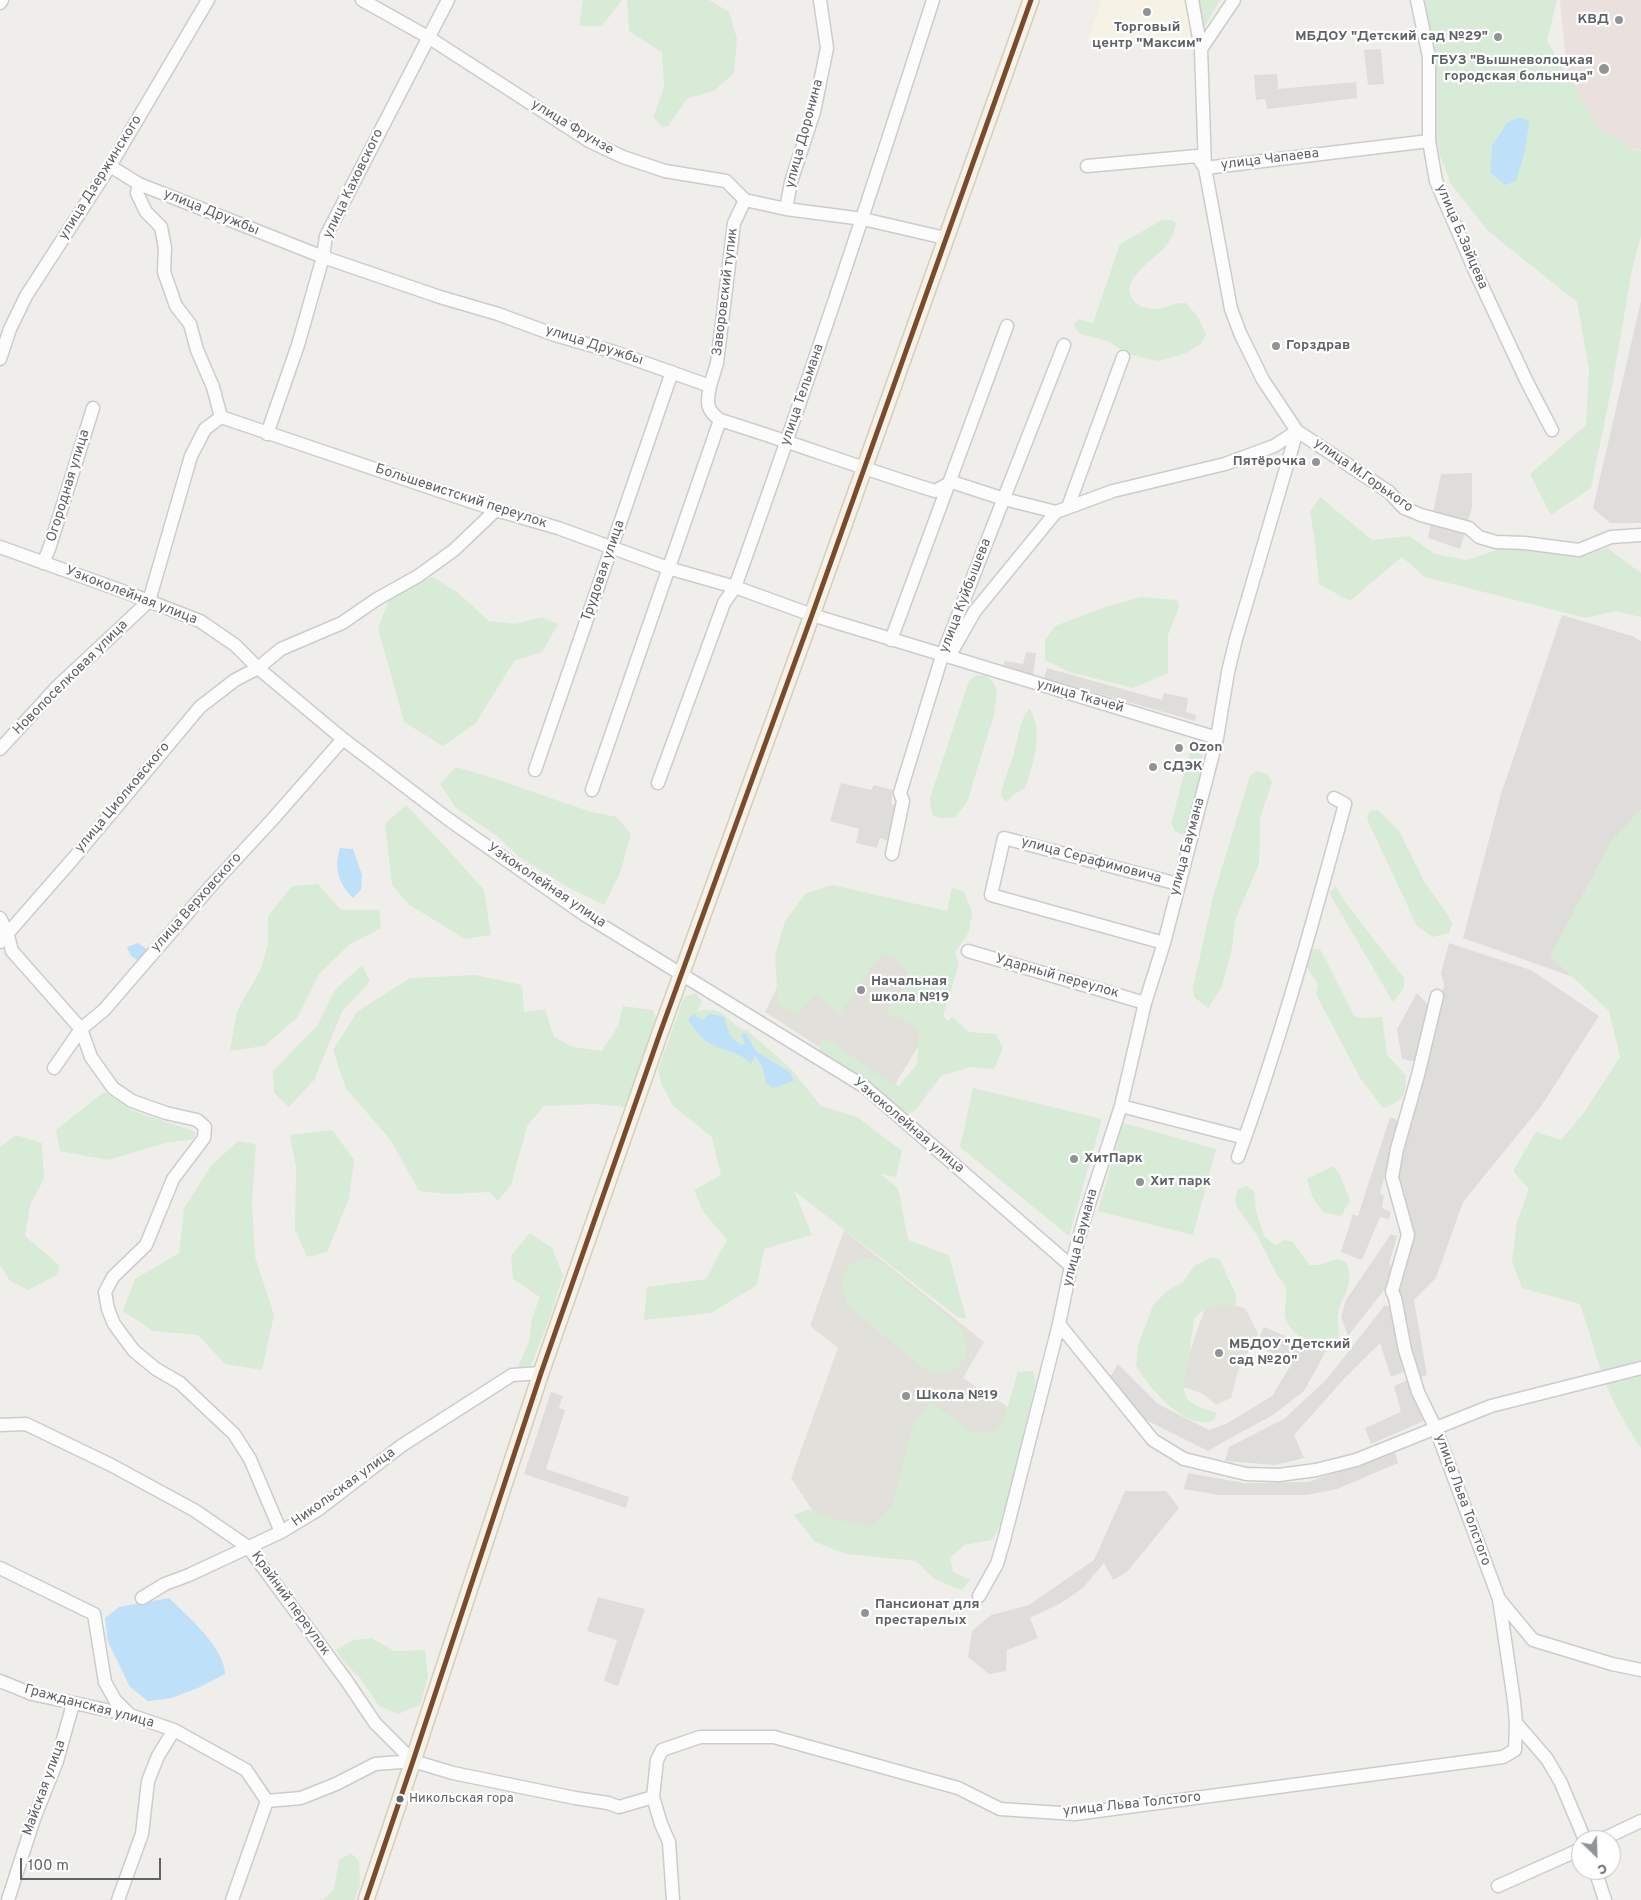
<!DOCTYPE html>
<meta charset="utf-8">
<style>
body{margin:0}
#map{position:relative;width:1641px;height:1900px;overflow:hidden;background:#efeeea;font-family:Overpass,sans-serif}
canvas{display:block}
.north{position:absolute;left:1571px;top:1830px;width:50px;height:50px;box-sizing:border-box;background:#fff;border:1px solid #bfc1c3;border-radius:50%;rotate:156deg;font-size:14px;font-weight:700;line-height:20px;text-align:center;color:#5f6368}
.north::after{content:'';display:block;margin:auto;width:18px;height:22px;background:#919496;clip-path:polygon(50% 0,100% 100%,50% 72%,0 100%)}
.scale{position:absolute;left:20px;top:1858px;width:141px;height:22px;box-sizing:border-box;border:2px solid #5f6368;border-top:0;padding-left:6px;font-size:15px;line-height:18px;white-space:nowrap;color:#5f6368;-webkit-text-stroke:4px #fff;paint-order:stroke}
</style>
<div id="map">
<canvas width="1641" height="1900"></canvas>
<div class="north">С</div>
<div class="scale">100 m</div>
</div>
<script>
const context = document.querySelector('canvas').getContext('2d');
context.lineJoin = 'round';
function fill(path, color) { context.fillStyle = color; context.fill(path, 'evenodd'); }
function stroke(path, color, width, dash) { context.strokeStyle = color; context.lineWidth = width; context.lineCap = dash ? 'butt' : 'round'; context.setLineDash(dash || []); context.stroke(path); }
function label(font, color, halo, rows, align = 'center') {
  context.font = font + ' Overpass,sans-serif'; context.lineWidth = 4.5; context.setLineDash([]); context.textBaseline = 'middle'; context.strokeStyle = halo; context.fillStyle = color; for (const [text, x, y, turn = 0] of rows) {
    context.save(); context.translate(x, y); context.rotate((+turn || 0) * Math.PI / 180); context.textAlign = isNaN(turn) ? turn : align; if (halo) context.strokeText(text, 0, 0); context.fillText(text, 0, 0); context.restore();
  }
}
fill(new Path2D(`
 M1102 0H1185L1193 45 1087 43Z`), '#f7f3e4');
fill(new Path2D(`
 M1381 49 1384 84 1368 85 1364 50Z
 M1277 74 1278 89 1356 82 1357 98 1267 109 1265 99 1256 100 1254 75Z
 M1641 301V523H1610L1593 508Z
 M1472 473V507L1460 549 1428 538 1441 474Z
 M1562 615 1632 636 1641 641V838L1573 977 1463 938 1501 794Z
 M1026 652 1036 653 1033 678 1002 670 1005 661 1023 664Z
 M1047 668 1162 700 1164 693 1188 698 1186 712 1196 715 1195 721 1044 678Z
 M841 783 871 790 874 785 893 790 891 804 901 807 891 842 880 838 877 848 856 843 859 829 830 821Z
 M1449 943 1531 970 1599 1016 1542 1105 1463 1202 1436 1278 1414 1300 1427 1375 1417 1378 1404 1310 1399 1300 1395 1286 1407 1251 1392 1192 1431 1043 1444 985 1441 973Z
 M1417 993 1429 1006 1416 1062 1402 1059 1397 1029Z
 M1390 1117 1400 1121 1380 1193 1384 1196 1382 1208 1391 1212 1389 1219 1380 1217 1362 1260 1341 1252 1353 1214 1358 1216Z
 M1391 1234 1397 1236 1389 1264 1393 1267 1388 1285 1348 1336 1341 1317 1346 1300Z
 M1385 1305 1393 1309 1405 1371 1391 1377 1380 1343 1344 1379 1294 1435 1304 1458 1275 1465 1225 1461 1229 1447 1284 1419 1326 1380Z
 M1264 1327 1325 1353 1304 1391 1273 1415 1225 1441 1208 1451 1144 1419 1109 1379 1118 1364 1158 1404 1209 1430 1226 1424 1272 1396 1291 1365 1256 1344Z
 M1408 1380 1412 1394 1424 1421 1371 1444 1365 1428 1401 1412 1394 1386Z
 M551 1392 563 1396 559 1408 565 1410 546 1469 629 1497 626 1508 524 1474Z
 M1395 1452 1398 1463 1337 1489 1307 1495H1220L1184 1489 1188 1473 1244 1483 1308 1482Z
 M1125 1491H1166L1179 1508 1127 1572 1113 1580 1104 1563 1083 1588 1061 1603 1030 1618 1038 1638 1007 1650 1006 1671 989 1674 968 1657 972 1631 991 1615 1029 1605 1094 1560Z
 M598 1597 645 1609 618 1686 604 1681 617 1640 587 1631Z`), '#dfddda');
fill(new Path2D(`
 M808 924 955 967 937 1015 890 1093 765 1012Z
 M844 1230 984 1342 963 1378 1020 1415 981 1535 823 1526 791 1478 838 1348 810 1326Z
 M1208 1300 1245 1308 1258 1334 1238 1371 1231 1398 1216 1405 1203 1394 1178 1385Z`), '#e2e0da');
fill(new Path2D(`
 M1560 0H1641V150L1574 138Z`), '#eae0de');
fill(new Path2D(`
 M583 0H622L602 26H579Z
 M627 0H709L729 12 737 39 734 73 714 91 688 98 668 126 662 127 653 117 664 88 662 52 629 31Z
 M1198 0H1220L1203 30Z
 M1424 0H1557L1547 41 1598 127 1633 149 1641 151V236L1632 270 1613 380 1591 488 1551 515 1530 474 1586 425 1589 369 1577 302 1488 231 1451 184 1434 140 1433 85 1436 59Z
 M1162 220H1172L1176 223C1175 232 1171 239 1165 247 1154 260 1120 279 1132 298 1135 305 1144 308 1152 309 1165 310 1171 302 1186 303L1198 317 1206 334 1202 343 1186 353 1158 361 1127 354 1108 341 1080 334 1074 325 1078 319 1093 323 1120 244Z
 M1320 497 1372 540 1409 536 1435 554 1467 560 1505 547 1584 556 1607 548 1641 573V617L1615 611 1586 618 1425 577 1402 557 1350 601 1319 584 1314 535 1310 512Z
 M432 577 456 591 489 621 515 624 542 617 558 624 542 652 514 661 476 723 443 746 404 722 378 628 390 598 412 585Z
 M1141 597 1177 600 1179 607 1168 635V673L1133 688 1069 672 1045 660V640L1055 626 1105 607Z
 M976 675 986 676 993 682 997 691 994 715 967 802 955 817C935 820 931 819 930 798L969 681Z
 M1030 709C1044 734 1033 763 1025 788L1013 795 1006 802 1001 795C1003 781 1009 770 1013 757 1017 744 1020 716 1030 709Z
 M1194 749H1199L1202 753 1203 763 1186 831 1183 835 1175 831 1171 823 1190 752Z
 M456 767 490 777 591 812 617 817 631 834 620 873 604 905 571 889 519 857 497 836 456 808 440 784Z
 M1257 771 1267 774 1272 782 1260 818 1259 864 1235 920 1232 948 1222 986 1208 1008 1194 997 1193 988 1213 897 1250 776Z
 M406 805 450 852 484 890 491 935 465 939 408 904 392 885 385 824Z
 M1641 809V1448C1633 1435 1624 1422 1617 1408 1600 1376 1592 1339 1580 1304L1522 1288 1512 1261 1517 1222 1529 1189 1513 1171 1536 1132 1561 1140 1583 1114 1620 1057 1609 1011 1550 956 1611 841Z
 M1378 810 1399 831 1425 883 1448 915 1452 924 1449 933 1433 937 1417 926 1367 819 1369 811Z
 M318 884 341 910H379L381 928 350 944 319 974 297 1018 264 1046 230 1051 237 1011 261 969 268 945V916L292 886Z
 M833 885 947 911 952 888 964 892 972 912 969 932 955 952 959 964 943 1016 948 1021 952 1017 969 1032 996 1034 1003 1048 994 1069 971 1067 941 1076 915 1111 905 1115 819 1053 821 1039 834 1043 872 1071 899 1086 917 1064 919 1031 899 1017 888 1016V1009L902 991 908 972 895 957 881 954 839 1015 816 994 797 1014 778 1005 775 956 785 921 806 893Z
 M1336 886 1345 902 1404 978V988L1393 1002 1329 893Z
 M1311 949H1320L1354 1016 1363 1018 1382 1017 1387 1055 1406 1075C1405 1098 1404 1100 1383 1108L1360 1078 1316 994 1318 984 1307 967Z
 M362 965 370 981 342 1012 314 1080 289 1107 274 1093 273 1071 317 1026 335 990Z
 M475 975 522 985 524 1012 545 1009 554 1037 573 1047 602 1051 618 1026 623 1006 653 1010 656 1018 646 1052 625 1107 596 1104 544 1106 527 1126 511 1185 498 1201 490 1192 448 1194 419 1191 390 1139 346 1089 333 1050 357 1012 410 978Z
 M696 993 702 1002 697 1011C730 1004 726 1027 747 1030L792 1070 821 1106 857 1117 902 1151 896 1177 880 1174 898 1188 908 1240 949 1255 966 1318H959L794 1191 812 1235 764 1249 757 1285 711 1313 644 1320 647 1287 706 1279 727 1240 703 1211 694 1190 721 1175 712 1137 673 1106 661 1083 658 1070 684 997ZM695 1015 703 1020 726 1022C728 1035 732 1038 742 1045L745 1043 746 1033 756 1051 790 1072 764 1074 762 1066 755 1056 751 1063 746 1058 734 1052Z
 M973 1088 1102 1119 1069 1236 960 1147Z
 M104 1092 131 1110 196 1132 193 1139 165 1143 108 1160 60 1151 56 1130Z
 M1123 1123 1216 1149 1193 1235 1098 1211Z
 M332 1130 354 1160 349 1199 327 1252 307 1257 295 1230 296 1167 290 1135Z
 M16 1135 42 1143 44 1179 30 1205 25 1236 60 1266 57 1275 28 1290 10 1281 0 1265V1147Z
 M238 1141 256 1144 252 1200 255 1257 274 1315 262 1370 225 1364 198 1335 153 1331 123 1311 135 1279 179 1253 184 1208 211 1166Z
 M1333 1166 1339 1173 1350 1200 1341 1216 1323 1212 1312 1196 1307 1179Z
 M1247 1186 1254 1191 1256 1210 1264 1236 1275 1245 1284 1240 1293 1242 1309 1265H1319L1337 1259 1346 1262C1349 1269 1350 1274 1349 1281 1348 1293 1340 1300 1338 1315 1337 1324 1341 1334 1337 1343 1335 1347 1329 1350 1325 1353 1313 1347 1288 1332 1285 1317 1283 1304 1293 1289 1278 1277L1258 1237 1237 1207 1235 1198 1238 1189Z
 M530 1233 552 1248 563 1275 549 1320 531 1365 517 1369 529 1342 532 1318 540 1297 513 1279 511 1256Z
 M868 1257 884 1264 961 1328 967 1345 965 1358 958 1368 943 1375 928 1372 849 1307C842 1294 837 1272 853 1263 857 1260 863 1259 868 1257Z
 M1211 1257 1220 1260 1236 1295V1305C1220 1305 1203 1305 1194 1320L1184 1386C1184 1406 1201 1407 1217 1413L1213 1421C1185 1430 1148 1388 1136 1365L1138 1346 1153 1305 1167 1291 1183 1282 1194 1266Z
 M1033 1371 1036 1381 1004 1518 992 1540 964 1545 950 1558 953 1572 970 1580 962 1590 934 1579 916 1561 846 1554 815 1542 794 1515 808 1509 834 1519 871 1526 891 1507 914 1424 930 1402 972 1432 993 1433 1003 1422 1018 1372Z
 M372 1638 394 1651 425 1650 428 1677 420 1705 398 1714 379 1706 361 1679 345 1663 336 1650 354 1640Z
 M351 1853 359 1861 360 1885 354 1900H323L334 1889 339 1860Z`), '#d8ebd6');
fill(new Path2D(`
 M1520 117 1529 121 1525 151 1516 181 1505 185 1490 172 1492 146 1507 123Z
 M340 848 353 849 362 875 361 890 353 898C338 883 334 868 340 848Z
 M138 943 148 950 140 961C133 959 129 954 127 947Z
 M710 1013 724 1017C729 1032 728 1036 742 1045L745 1043 741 1034 746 1033 756 1051 790 1072 794 1081 773 1088 766 1083 762 1066 755 1056 751 1064C741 1052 726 1052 713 1045 702 1041 695 1029 688 1020L693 1014 703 1020Z
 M169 1598C187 1616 225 1648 225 1674L200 1687 172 1698 148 1701 130 1687 108 1642 105 1618 119 1607Z`), '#bfe0f9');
const minor = new Path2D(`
 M362 0 428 37 589 141 623 157 665 171 726 181 745 200 786 209 863 219 945 238
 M1192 0 1201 49
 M1234 0 1201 49 1205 168 1231 309 1240 333 1263 380 1297 431 1389 492 1404 508 1421 515 1469 528 1479 537 1496 542 1525 543 1579 550 1611 537 1641 535
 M1417 0 1429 57V141L1436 181 1475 271 1527 382 1552 430
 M0 3 2 0
 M110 166 139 184 323 257 440 297 498 314 555 335 614 352 710 386C707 402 705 409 720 420 792 442 863 469 935 491L952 482 1004 499 1056 512
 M1087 166 1197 156 1205 168 1429 141
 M139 184 137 193 146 212 161 227 165 248 164 272 176 306 190 324 197 350 213 387 221 417 496 510 558 528 668 568 735 587 812 615 1217 738
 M786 209 791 182 814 112 827 48 820 0
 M0 359 10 329 26 296 110 166 208 0
 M710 386 717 363 734 223 745 200
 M267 434 298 345 323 257 326 236 448 0
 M1068 507 1123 357
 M0 547 128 593 200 621 235 645 258 668 343 739 448 819 585 915 865 1087 1071 1266
 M43 563 49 549 93 408
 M891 640 1007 326
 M951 653 975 611 1056 512 1113 491 1225 464 1274 446 1297 431
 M0 749 57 687 149 601 191 456 205 429 221 417
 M535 770 672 372
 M658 783 724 603 735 587C805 393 870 197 933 0
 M592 790 720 420
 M892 854 903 801 900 793 942 656 1064 345
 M0 918 7 932 12 951 81 1029 91 1057 113 1088 132 1101 166 1113 197 1120 205 1127 204 1138 173 1179 146 1245 113 1277 105 1292 108 1309 114 1324 134 1351 156 1369 180 1383 234 1434 250 1459 281 1532
 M0 942 72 860 200 707 235 680 258 668 281 649 342 623 377 599 418 576 454 550 496 510
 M1164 943 991 895 1004 838 1178 884
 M968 951 1145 1003
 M54 1068 81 1029 104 1010 211 886 272 820 343 739
 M1121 1106 1245 1138
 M1238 1157C1280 1041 1313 922 1345 804L1334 798
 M1059 1324 1153 1440 1184 1459 1246 1474 1279 1475 1316 1470 1356 1460 1491 1406 1641 1368
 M0 1425 26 1424 111 1465 194 1510 248 1547 346 1680 375 1723 413 1761
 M0 1568 94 1614 105 1682 115 1700 130 1715
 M979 1596 997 1564 1004 1540 1059 1324 1071 1266 1086 1213 1121 1106 1145 1003 1164 943 1217 738 1228 672 1236 639 1297 431
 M142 1598 165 1584 189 1575 281 1532 319 1509 401 1446 512 1375 541 1373
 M1499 1599 1533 1640 1612 1664 1641 1670
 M0 1681 32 1694 130 1715 174 1730 246 1770 267 1801 301 1798 336 1784 375 1764 413 1761 453 1773 575 1798 608 1803 619 1807 653 1797 657 1760 662 1750 700 1737H774L958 1788 1000 1809 1075 1814 1503 1757 1515 1750 1516 1723 1514 1701 1499 1599 1435 1427 1418 1392 1405 1350 1395 1298 1392 1291 1408 1235 1392 1177 1397 1149 1418 1075 1437 996
 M1516 1723 1547 1759 1561 1783 1585 1840
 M653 1797 661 1824 669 1842 673 1900
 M1601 1840 1641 1821
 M1595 1870 1605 1900
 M1498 1886 1581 1849
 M8 1900 34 1819 57 1761 73 1704
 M118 1900 142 1834 148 1781 158 1756 174 1730
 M232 1900 267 1801`);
const major = new Path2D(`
 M366 1900 413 1761 541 1373 660 1033 812 615 1031 0`);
stroke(minor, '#cbcccc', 15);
stroke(major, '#d7ceb8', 18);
stroke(minor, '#fdfcfc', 12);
stroke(major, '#f4f2e9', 15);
stroke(new Path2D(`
 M366 1900 413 1761 541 1373 660 1033 812 615 1031 0`), '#7a4b2a', 5);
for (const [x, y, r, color] of [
 [1147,12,5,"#919496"],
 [1619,20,5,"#919496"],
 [1498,37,5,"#919496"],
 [1604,69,6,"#919496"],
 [1276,346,5,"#919496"],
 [1316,462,5,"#919496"],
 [1179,748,5,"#919496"],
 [1153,767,5,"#919496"],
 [861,990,5,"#919496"],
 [1074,1159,5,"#919496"],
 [1140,1182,5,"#919496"],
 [1219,1353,5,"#919496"],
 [906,1396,5,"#919496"],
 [865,1613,5,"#919496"],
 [400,1799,4.5,"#5f6368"]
]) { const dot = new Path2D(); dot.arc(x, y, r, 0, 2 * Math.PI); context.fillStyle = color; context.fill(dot); stroke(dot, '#fff', 2); }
label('13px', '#5f6368', '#fff', [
 ["Никольская гора",409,1799]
], 'left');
label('bold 14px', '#5f6368', '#fff', [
 ["КВД",1609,20,"right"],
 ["Торговый",1147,28,"center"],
 ["центр \"Максим\"",1147,44,"center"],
 ["МБДОУ \"Детский сад №29\"",1488,37,"right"],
 ["ГБУЗ \"Вышневолоцкая",1593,61,"right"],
 ["городская больница\"",1593,77,"right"],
 ["Горздрав",1286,346],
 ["Пятёрочка",1306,462,"right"],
 ["Ozon",1189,748],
 ["СДЭК",1163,767],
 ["Начальная",871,982],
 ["школа №19",871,998],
 ["ХитПарк",1084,1159],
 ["Хит парк",1150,1182],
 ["МБДОУ \"Детский",1229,1345],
 ["сад №20\"",1229,1361],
 ["Школа №19",916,1396],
 ["Пансионат для",875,1605],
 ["престарелых",875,1621]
], 'left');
label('14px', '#5f6368', '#fff', [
 ["улица Фрунзе",572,128,31],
 ["улица Доронина",805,134,-75],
 ["улица Чапаева",1270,160,-7],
 ["улица Дзержинского",101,178,-58],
 ["улица Каховского",354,184,-64],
 ["улица Дружбы",211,213,22],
 ["улица Б.Зайцева",1461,237,67],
 ["Заворовский тупик",726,292,-83],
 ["улица Дружбы",594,346,18],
 ["улица Тельмана",803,395,-71],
 ["улица М.Горького",1363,476,35],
 ["Огородная улица",69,486,-73],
 ["Большевистский переулок",461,497,18],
 ["Трудовая улица",604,571,-71],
 ["Узкоколейная улица",131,596,21],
 ["улица Куйбышева",966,596,-69],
 ["Новопоселковая улица",71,678,-45],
 ["улица Ткачей",1080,697,16],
 ["улица Циолковского",123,798,-50],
 ["улица Баумана",1188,847,-75],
 ["улица Серафимовича",1091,861,15],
 ["Узкоколейная улица",546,886,34],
 ["улица Верховского",197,903,-48],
 ["Ударный переулок",1057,977,16],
 ["Узкоколейная улица",908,1126,40],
 ["улица Баумана",1081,1238,-75],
 ["Никольская улица",344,1488,-36],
 ["улица Льва Толстого",1462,1500,70],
 ["Крайний переулок",290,1604,54],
 ["Гражданская улица",89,1707,15],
 ["Майская улица",45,1788,-70],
 ["улица Льва Толстого",1132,1805,-6]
]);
</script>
